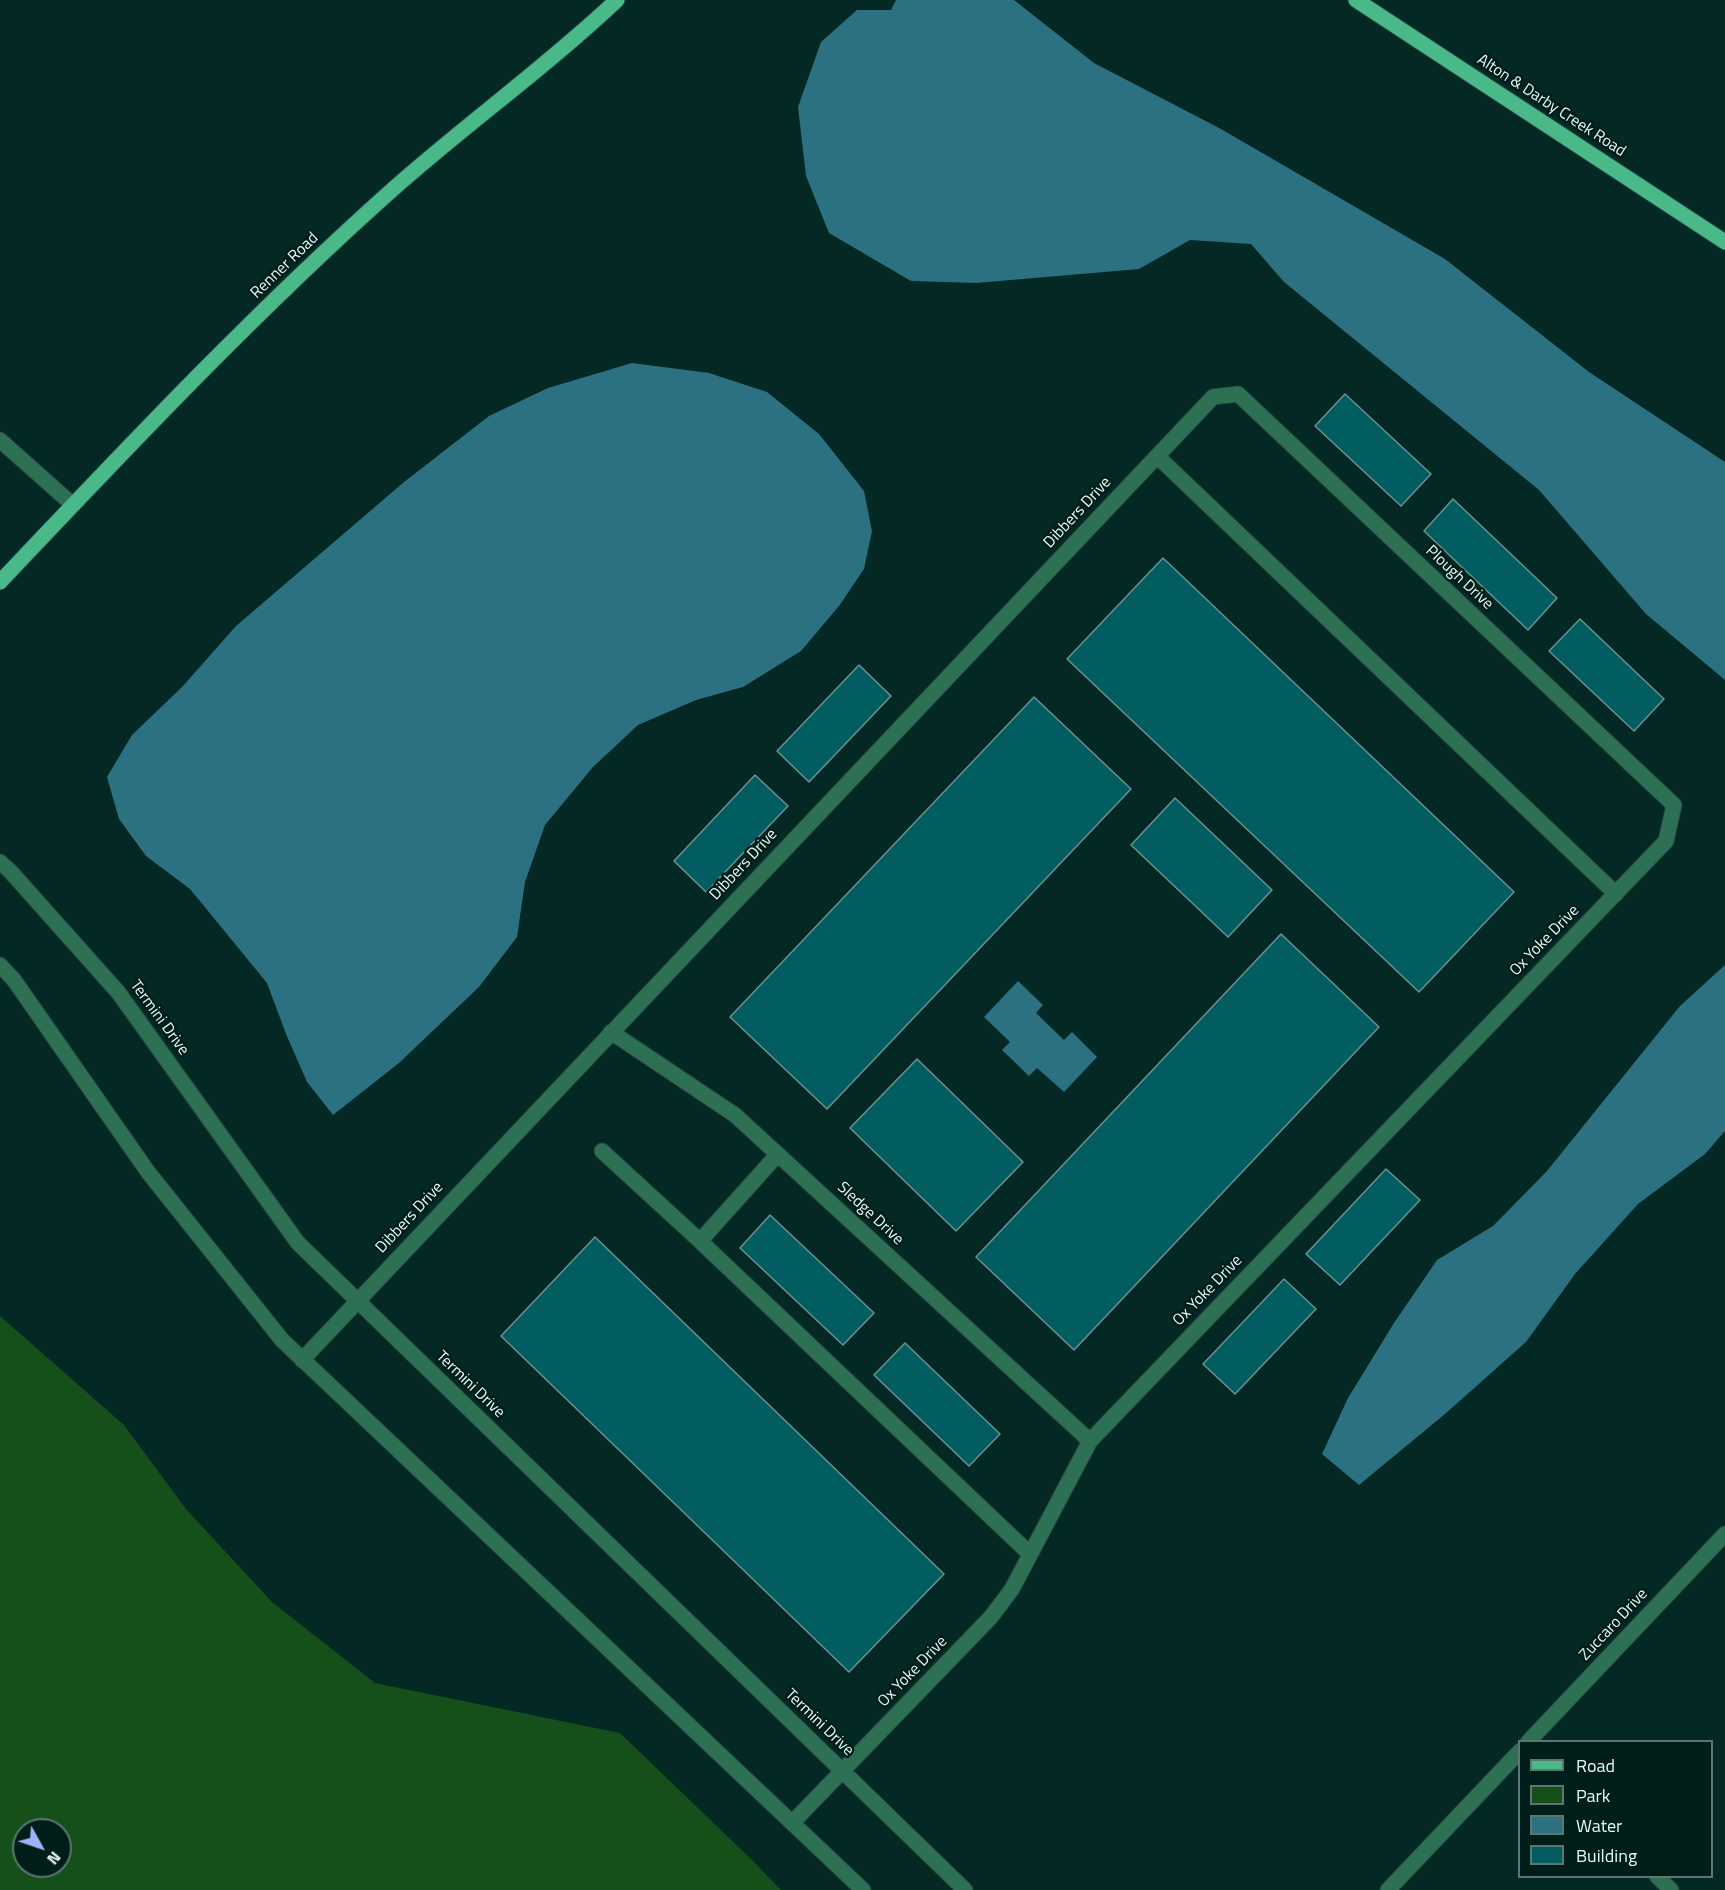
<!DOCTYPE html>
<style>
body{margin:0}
#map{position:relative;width:1725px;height:1890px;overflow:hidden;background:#042823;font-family:"Titillium Web",sans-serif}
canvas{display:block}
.legend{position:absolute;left:1518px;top:1740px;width:195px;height:138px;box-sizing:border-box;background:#001e19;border:2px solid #5c7671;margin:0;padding:8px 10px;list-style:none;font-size:18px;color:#e6f9f5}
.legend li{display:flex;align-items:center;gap:12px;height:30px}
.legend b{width:30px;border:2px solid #5c7671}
.north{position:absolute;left:12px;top:1818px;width:60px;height:60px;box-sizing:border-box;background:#001e19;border:2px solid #5c7671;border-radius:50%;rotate:130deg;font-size:16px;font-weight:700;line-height:24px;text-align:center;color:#e6f9f5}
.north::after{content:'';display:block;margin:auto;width:21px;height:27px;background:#9db4fd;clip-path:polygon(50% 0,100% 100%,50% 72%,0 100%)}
</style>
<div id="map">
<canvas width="1725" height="1890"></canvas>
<ul class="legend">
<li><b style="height:8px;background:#49b98a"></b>Road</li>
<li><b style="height:16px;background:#154f1a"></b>Park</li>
<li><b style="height:16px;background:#2c7182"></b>Water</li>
<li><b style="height:16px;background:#025d60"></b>Building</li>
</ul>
<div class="north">N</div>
</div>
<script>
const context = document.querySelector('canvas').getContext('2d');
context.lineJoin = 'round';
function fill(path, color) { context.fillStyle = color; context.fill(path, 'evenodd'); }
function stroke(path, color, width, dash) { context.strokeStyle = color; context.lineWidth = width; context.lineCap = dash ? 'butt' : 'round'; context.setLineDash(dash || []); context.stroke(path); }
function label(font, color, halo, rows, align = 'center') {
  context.font = font + ' "Titillium Web",sans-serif'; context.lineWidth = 5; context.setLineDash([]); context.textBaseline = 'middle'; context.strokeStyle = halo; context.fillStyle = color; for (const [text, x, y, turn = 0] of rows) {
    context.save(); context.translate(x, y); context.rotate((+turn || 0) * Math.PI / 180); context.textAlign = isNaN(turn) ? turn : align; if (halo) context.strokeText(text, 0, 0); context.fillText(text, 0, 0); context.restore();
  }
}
fill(new Path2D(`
 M0 1316 124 1425 186 1509 272 1602 375 1683 620 1733 750 1858 781 1890H0ZM24 1830H60V1866H24Z`), '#154f1a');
fill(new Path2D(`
 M896 0H1014L1094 63 1221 129 1445 259 1589 372 1725 462V680L1646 614 1539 490 1284 282 1251 244 1190 240 1139 269 976 283 911 281 829 233 806 176 798 107 821 42 857 10H891Z
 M632 363 709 373 767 392 819 434 864 491 872 531 864 569 839 606 801 651 743 687 696 700 638 725 593 767 545 825 525 882 517 937 479 987 399 1063 333 1115 307 1082 286 1034 267 983 190 889 146 856 119 819 107 777 132 735 183 686 236 626 404 482 489 416 548 388Z
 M1725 965V1131L1705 1154 1638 1204 1575 1274 1526 1342 1445 1414 1359 1485 1322 1454 1348 1398 1394 1323 1437 1260 1493 1226 1547 1171 1680 1006Z
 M1018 981 1043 1005 1036 1013 1064 1040 1072 1032 1097 1057 1064 1092 1037 1068 1029 1076 1002 1050 1010 1042 984 1017Z`), '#2c7182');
const building = new Path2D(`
 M1345 394 1431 474 1401 506 1315 426Z
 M1453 499 1557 598 1528 630 1424 531Z
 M1163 558 1514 892 1419 992 1067 659Z
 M1580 619 1664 699 1634 731 1549 651Z
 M859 665 891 696 809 782 777 751Z
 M1034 697 1131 789 827 1109 730 1017Z
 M755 775 788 806 706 892 674 861Z
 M1175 798 1272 890 1228 937 1131 845Z
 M1281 934 1379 1027 1074 1350 976 1257Z
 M917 1059 1023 1162 956 1231 850 1128Z
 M1386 1169 1420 1200 1340 1285 1306 1254Z
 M770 1215 874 1313 843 1345 740 1248Z
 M595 1237 944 1574 849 1672 501 1336Z
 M1284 1279 1316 1309 1235 1394 1203 1364Z
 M905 1343 1000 1434 969 1466 874 1375Z`);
fill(building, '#025d60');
stroke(building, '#6c9193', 1.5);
const minor = new Path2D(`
 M0 440 73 505
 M1157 456 1616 894
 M0 862 10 871 118 992 298 1243 965 1890
 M0 965 14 980 148 1172 282 1340 863 1890
 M611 1032 735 1115 1090 1441
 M602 1151 700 1241 778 1154
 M700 1241 1030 1554
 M302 1360 1213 397 1238 394 1674 805 1666 841 1090 1441 1012 1589 991 1617 792 1823
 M1528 1742 1725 1534
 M1657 1876 1671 1890
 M1388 1890 1520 1751`);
const major = new Path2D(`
 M1356 0 1725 242
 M0 582C127 448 254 313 392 190 465 125 546 67 617 0`);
stroke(minor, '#244540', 17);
stroke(major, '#244540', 17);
stroke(minor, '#2e7053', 15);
stroke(major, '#49b98a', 15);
label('16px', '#e6f9f5', '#001e19', [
 ["Alton & Darby Creek Road",1551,106,33],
 ["Renner Road",285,266,-44],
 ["Dibbers Drive",1078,513,-47],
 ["Plough Drive",1459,578,43],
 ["Dibbers Drive",744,865,-47],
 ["Ox Yoke Drive",1545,941,-46],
 ["Termini Drive",159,1018,54],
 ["Sledge Drive",870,1214,43],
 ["Dibbers Drive",410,1218,-47],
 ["Ox Yoke Drive",1208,1291,-46],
 ["Termini Drive",470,1385,44],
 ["Zuccaro Drive",1614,1625,-47],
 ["Ox Yoke Drive",913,1672,-46],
 ["Termini Drive",819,1723,44]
]);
</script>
